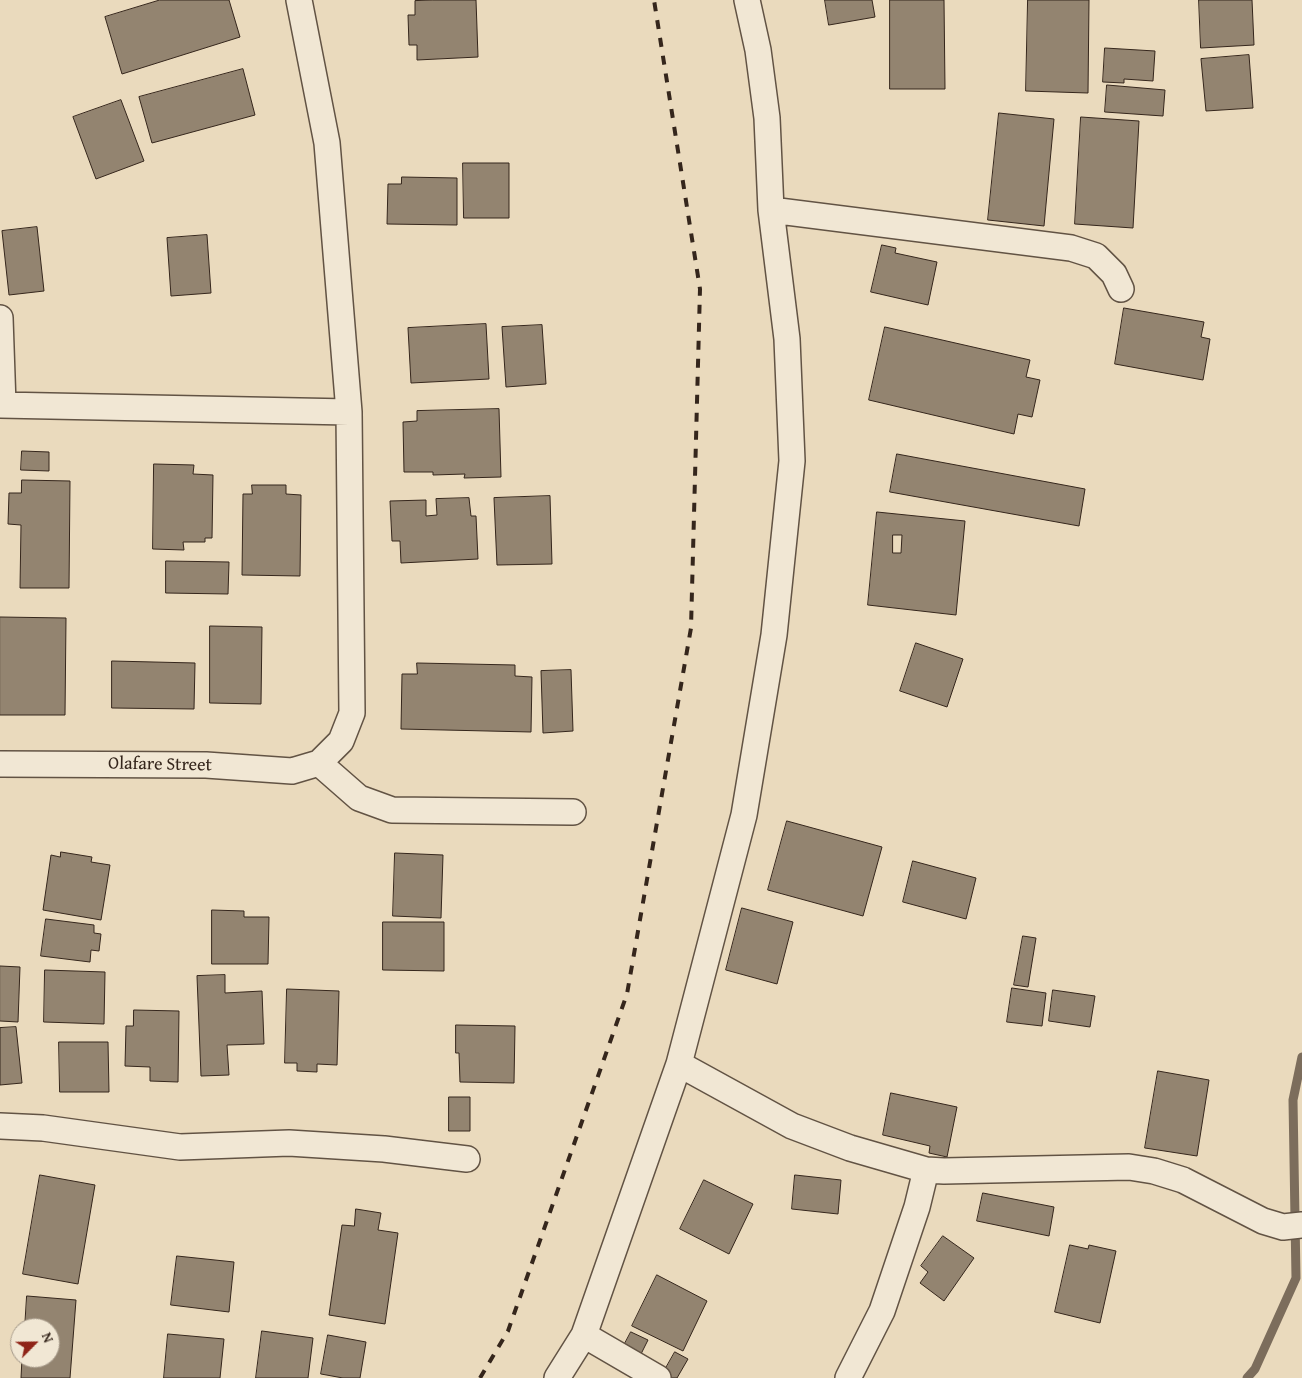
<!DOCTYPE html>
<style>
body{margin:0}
#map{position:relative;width:1302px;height:1378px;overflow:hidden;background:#eadabd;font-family:"Gentium Book Plus",serif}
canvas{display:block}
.north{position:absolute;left:10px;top:1318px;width:50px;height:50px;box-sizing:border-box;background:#f1e7d4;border:1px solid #a69a8a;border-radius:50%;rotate:67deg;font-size:14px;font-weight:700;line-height:20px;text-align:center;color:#35261c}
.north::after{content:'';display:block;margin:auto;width:18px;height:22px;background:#8f2418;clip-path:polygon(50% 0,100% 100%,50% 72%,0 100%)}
</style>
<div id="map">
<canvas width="1302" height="1378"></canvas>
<div class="north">N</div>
</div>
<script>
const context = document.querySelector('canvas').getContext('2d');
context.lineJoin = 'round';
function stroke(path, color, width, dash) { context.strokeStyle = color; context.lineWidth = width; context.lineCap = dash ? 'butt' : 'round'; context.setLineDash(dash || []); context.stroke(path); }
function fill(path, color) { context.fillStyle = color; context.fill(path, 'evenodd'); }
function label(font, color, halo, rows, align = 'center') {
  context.font = font + ' "Gentium Book Plus",serif'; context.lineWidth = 4; context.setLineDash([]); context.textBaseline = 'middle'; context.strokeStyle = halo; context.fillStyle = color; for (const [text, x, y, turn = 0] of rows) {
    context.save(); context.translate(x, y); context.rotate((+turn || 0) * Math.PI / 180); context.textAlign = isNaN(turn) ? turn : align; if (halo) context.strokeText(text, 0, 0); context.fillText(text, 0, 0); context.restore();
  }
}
stroke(new Path2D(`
 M1247 1378 1255 1369 1296 1278 1293 1100 1302 1057`), '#7c6d5c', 9);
const building = new Path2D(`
 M160 0H229L240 37 122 74 105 17Z
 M433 0H476L478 57 417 60V45H409L408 15H415V1Z
 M825 0H872L875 17 829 25Z
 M890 0H944L945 89H890Z
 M1028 0H1089L1088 93 1026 91Z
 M1199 0H1252L1254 45 1201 48Z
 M1105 48 1155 51 1153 81 1124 79V83L1103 82Z
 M1249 55 1253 108 1206 111 1201 59Z
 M243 69 255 115 152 143 139 97Z
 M1107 85 1165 90 1163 116 1105 112Z
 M121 100 144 161 96 179 73 117Z
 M999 113 1054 119 1044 226 988 220Z
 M1081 117 1139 121 1133 228 1075 224Z
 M463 163H509V218H464Z
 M402 177 457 178V225L387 224 388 184H401Z
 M37 227 44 291 9 295 2 231Z
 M207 235 211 293 171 296 167 238Z
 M882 245 896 248 895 253 937 262 928 305 871 292Z
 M1124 308 1204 322 1201 337 1210 339 1203 380 1115 364Z
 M486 324 489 379 411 383 408 328Z
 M542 325 546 384 506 387 502 327Z
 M885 327 1030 360 1026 377 1040 380 1032 417 1018 414 1014 434 869 400Z
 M499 409 501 477 464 478 465 474 433 475V472H404L403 422 417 421V411Z
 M22 451 49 452V471L21 470Z
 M897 454 1085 489 1079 526 890 492Z
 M154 464 194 465 193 474 213 475 212 538H205V542H183L184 550 153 549Z
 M22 480 70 481 69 588H20L21 525 8 524 9 493H21Z
 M252 485H286V494L301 495 300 576 242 575 243 494H252Z
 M550 496 552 564 497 565 494 498Z
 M469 498 471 516H476L478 559 401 563 400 541H392L390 501 426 500V516L437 515 436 499Z
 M877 512 965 521 956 615 868 605ZM893 535H902L901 553H893Z
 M166 561 229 562 228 594 166 593Z
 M0 617 66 618 65 715H0Z
 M210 626 262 627 261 704 210 703Z
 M916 643 963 659 947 707 900 691Z
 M112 661 195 663 194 709 112 708Z
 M417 663 515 665V676L532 677 531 732 401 729 402 674H417Z
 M571 670 573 731 543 733 541 671Z
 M787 821 882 847 863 916 768 890Z
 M61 852 92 857 91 862 110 865 101 920 43 910 51 855 60 857Z
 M395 853 443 855 441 918 393 916Z
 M913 861 976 878 966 919 903 902Z
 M742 908 793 922 777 984 726 970Z
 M212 910 244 911V917H269L268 964H212Z
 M46 919 94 925V933L101 934 99 951 91 950 90 962 41 956Z
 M383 922H444V971L383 970Z
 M1023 936 1036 938 1028 987 1014 985Z
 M0 966 20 967 18 1022 0 1021Z
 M45 970 105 972 104 1024 44 1022Z
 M225 975V993L262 991 264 1044 227 1045 229 1075 201 1076 197 976Z
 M1012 988 1046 993 1042 1026 1007 1022Z
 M287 989 339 991 337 1065 317 1064V1072L297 1071V1063H285Z
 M1053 990 1095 996 1090 1027 1049 1021Z
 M134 1010 179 1011 178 1082 150 1081V1067L125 1066 126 1026H133Z
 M456 1025 515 1026 514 1083 460 1082 459 1053H456Z
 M16 1027 22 1083 0 1085V1028Z
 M59 1042H108L109 1092H60Z
 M1158 1071 1209 1080 1197 1156 1145 1148Z
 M891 1093 957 1107 947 1157 929 1153 930 1146 883 1135Z
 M449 1097H470V1131H449Z
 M40 1175 95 1185 78 1284 23 1274Z
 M795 1175 841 1180 838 1214 792 1209Z
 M704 1180 753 1204 729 1254 680 1229Z
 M983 1193 1054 1207 1049 1236 977 1221Z
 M356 1209 381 1213 378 1230 398 1233 385 1324 329 1315 342 1225 354 1226Z
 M943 1236 974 1258 944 1301 920 1283 928 1272 921 1266Z
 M1070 1245 1088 1249 1089 1245 1116 1251 1100 1323 1055 1312Z
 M177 1256 234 1262 229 1312 171 1305Z
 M657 1275 707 1301 683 1351 632 1326Z
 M27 1296 76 1300 70 1378H21L22 1358H50V1328H25Z
 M262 1331 313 1338 308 1378H256Z
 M631 1332 648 1340 638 1360 621 1351Z
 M168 1334 224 1339 220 1378H164Z
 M328 1335 366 1342 360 1378H343L321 1374Z
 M675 1352 688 1359 677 1378H667L662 1375Z`);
fill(building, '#938470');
stroke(building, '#35261c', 1);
const minor = new Path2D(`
 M771 210 1071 248 1096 256 1114 274 1121 289
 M0 318 3 405
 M0 405 349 412
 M319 763 359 798 392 810 573 812
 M0 764 206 765 292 771 319 763 341 741 352 713 349 412 327 143 299 0
 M679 1064 792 1126 850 1148 926 1170 944 1171 1129 1167 1154 1171 1183 1180 1263 1221 1283 1227 1302 1225
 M0 1126 43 1128 180 1147 289 1143 384 1149 467 1159
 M584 1335 658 1378
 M557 1378 584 1335 679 1064 744 815 774 635 792 461 787 339 771 210 767 118 758 50 747 0
 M848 1378 882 1311 917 1207 926 1170`);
stroke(minor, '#625344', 28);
stroke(minor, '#f1e7d4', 25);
stroke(new Path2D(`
 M480 1378 508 1331 627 994 691 628 700 289 654 0`), '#35261c', 4, [9, 9]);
label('18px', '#35261c', '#f1e7d4', [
 ["Olafare Street",160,765,1]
]);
</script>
